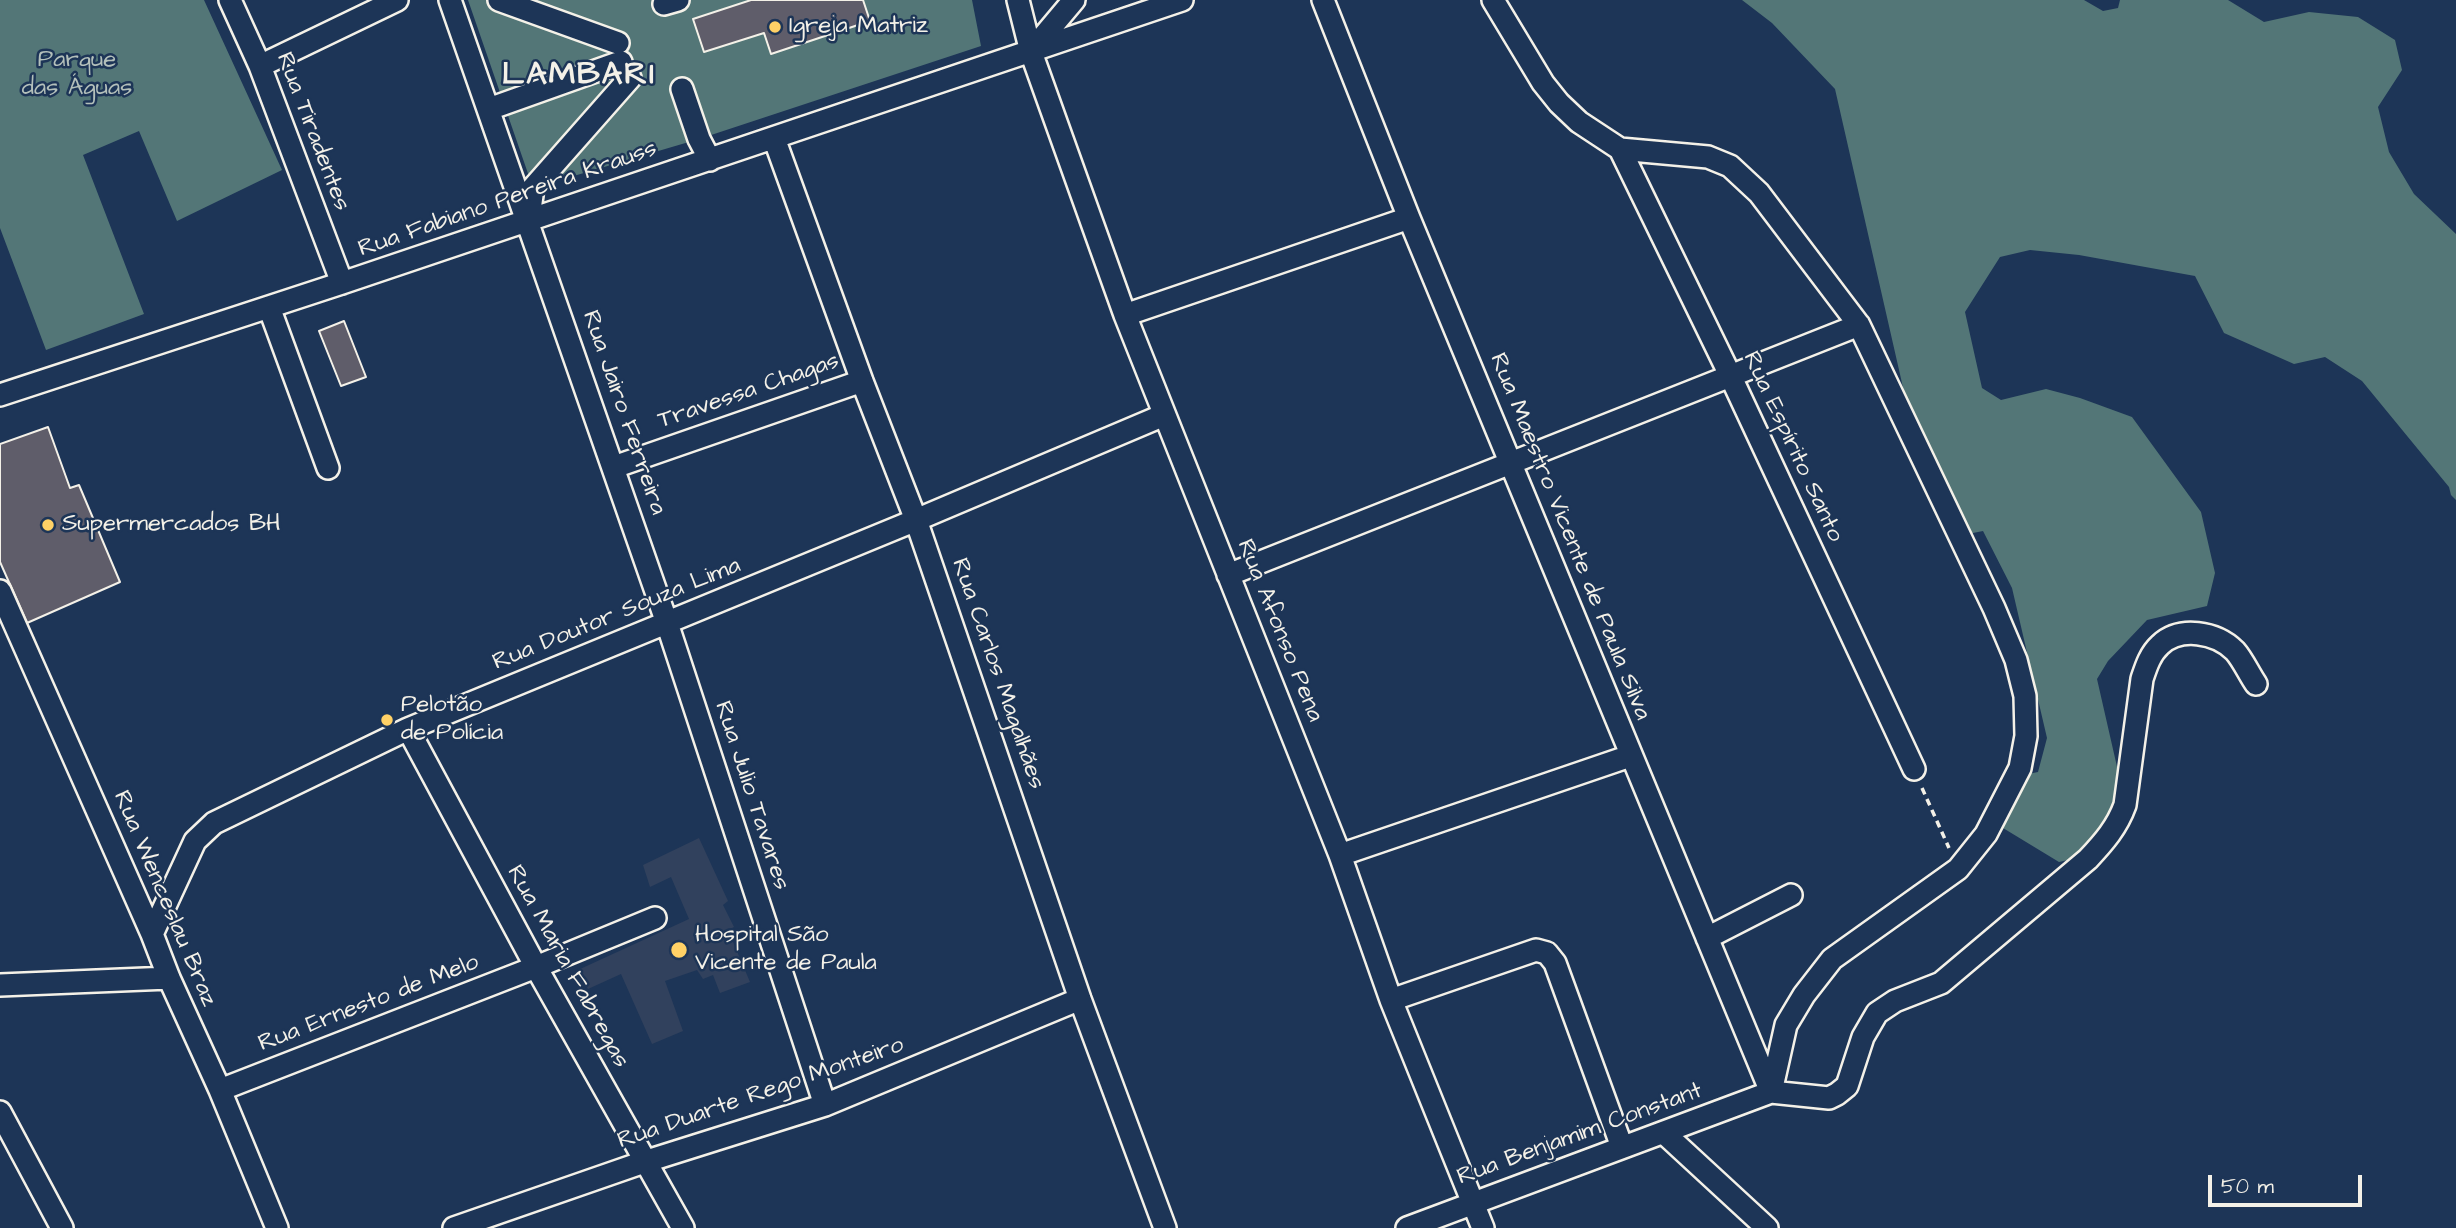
<!DOCTYPE html>
<meta charset="utf-8">
<style>
body{margin:0}
#map{position:relative;width:2456px;height:1228px;overflow:hidden;background:#1d3557;font-family:"Architects Daughter",sans-serif}
canvas{display:block}
.scale{position:absolute;left:2208px;top:1175px;width:154px;height:32px;box-sizing:border-box;border:4px solid #f4f1e8;border-top:0;padding-left:9px;font-size:21px;line-height:24px;white-space:nowrap;color:#f4f1e8;-webkit-text-stroke:5px #1d3557;paint-order:stroke}
</style>
<div id="map">
<canvas width="2456" height="1228"></canvas>
<div class="scale">50 m</div>
</div>
<script>
const context = document.querySelector('canvas').getContext('2d');
context.lineJoin = 'round';
function fill(path, color) { context.fillStyle = color; context.fill(path, 'evenodd'); }
function stroke(path, color, width, dash) { context.strokeStyle = color; context.lineWidth = width; context.lineCap = dash ? 'butt' : 'round'; context.setLineDash(dash || []); context.stroke(path); }
function label(font, color, halo, rows, align = 'center') {
  context.font = font + ' "Architects Daughter",sans-serif'; context.lineWidth = 5; context.setLineDash([]); context.textBaseline = 'middle'; context.strokeStyle = halo; context.fillStyle = color; for (const [text, x, y, turn = 0] of rows) {
    context.save(); context.translate(x, y); context.rotate((+turn || 0) * Math.PI / 180); context.textAlign = isNaN(turn) ? turn : align; if (halo) context.strokeText(text, 0, 0); context.fillText(text, 0, 0); context.restore();
  }
}
fill(new Path2D(`
 M699 838 728 901 723 905 734 927 728 930 750 982 720 993 713 975 703 979 697 970 665 981 683 1031 652 1044 621 974 588 989 578 970 689 919 671 877 650 887 643 865Z`), '#31415d');
fill(new Path2D(`
 M0 0H204L282 170 177 221 139 131 83 155 144 314 46 350 0 228Z
 M468 0H972L981 46 699 139 533 188Z
 M1742 0H2084L2103 11 2118 8 2120 0H2228L2264 22 2309 12 2358 17 2395 40 2402 70 2378 107 2389 152 2414 194 2456 234V500L2451 495 2449 487 2362 381 2325 357 2294 364 2224 333 2195 276 2079 255 2030 250 2000 257 1965 312 1982 388 2001 400 2046 389 2080 398 2132 417 2201 512 2215 573 2207 606 2147 620 2108 661 2097 679 2128 815 2104 852 2059 862 2003 828 2000 812 2023 775 2038 772 2047 738 2012 588 1983 531 1968 534 1907 405 1835 89 1772 23Z`), '#537677');
const building = new Path2D(`
 M751 0H863L870 21 771 54 764 33 704 52 693 19Z
 M344 321 366 377 341 386 319 331Z
 M48 427 70 488 79 485 120 582 27 623 0 562V444Z`);
fill(building, '#5f5d6a');
stroke(building, '#f4f1e8', 2);
const minor = new Path2D(`
 M230 0 260 66 342 283
 M450 0 667 623 825 1105
 M499 0 618 43
 M1018 0 1031 52 1125 315 1340 855 1391 1000 1483 1228
 M1323 0 1409 218 1771 1092
 M1493 0 1543 83 1559 103 1579 122 1620 149 1708 157 1730 166 1759 193 1859 325 1994 608 2016 660 2025 696 2026 736 2020 768 1986 834 1958 869 1832 959 1804 995 1786 1025 1771 1092
 M664 4 678 0
 M1032 50 1074 0
 M260 66 397 0
 M682 89 699 139 710 160
 M489 109 621 62
 M774 138 862 381 916 520 1080 999 1165 1228
 M1620 149 1730 375 1914 769
 M529 217 533 188 630 78
 M269 307 328 468
 M1125 315 1409 218
 M0 395 342 283 1182 0
 M614 467 862 381
 M1228 575 1859 325
 M0 591 152 934 169 978 220 1090 277 1228
 M408 729 536 967 683 1228
 M1340 855 1630 756
 M152 934 195 841 214 823 408 729 916 520 1164 415
 M1707 938 1791 895
 M0 985 169 978
 M1391 1000 1536 950 1547 953 1555 963 1622 1147
 M220 1090 536 967 655 918
 M0 1112 62 1228
 M1664 1133 1767 1228
 M454 1228 644 1162 825 1105 1080 999
 M1407 1228 1771 1092 1829 1098 1837 1094 1847 1086 1863 1037 1877 1013 1895 1001 1941 983 2088 859C2104 842 2117 827 2125 805L2142 679C2146 667 2150 654 2160 645 2180 626 2216 632 2235 651 2243 660 2249 674 2256 684`);
stroke(minor, '#f4f1e8', 26);
stroke(new Path2D(`
 M1922 788 1949 848`), '#f4f1e8', 3.5, [7, 5]);
stroke(minor, '#1d3557', 21);
for (const [x, y, r, color] of [
 [775,27,7,"#ffd166"],
 [48,525,7,"#ffd166"],
 [387,720,7,"#ffd166"],
 [679,950,9,"#ffd166"]
]) { const dot = new Path2D(); dot.arc(x, y, r, 0, 2 * Math.PI); context.fillStyle = color; context.fill(dot); stroke(dot, '#1d3557', 2.5); }
label('24px', '#f4f1e8', '#1d3557', [
 ["Igreja Matriz",789,27],
 ["Supermercados BH",62,525],
 ["Pelotão",401,706],
 ["de Polícia",401,734],
 ["Hospital São",695,936],
 ["Vicente de Paula",695,964]
], 'left');
label('24px', '#b4c0bb', '#1d3557', [
 ["Parque",77,61],
 ["das Águas",77,89]
]);
label('24px', '#f4f1e8', '#1d3557', [
 ["Rua Tiradentes",312,132,69],
 ["Rua Fabiano Pereira Krauss",508,200,-19],
 ["Travessa Chagas",749,392,-19],
 ["Rua Jairo Ferreira",623,413,71],
 ["Rua Espírito Santo",1792,447,65],
 ["Rua Maestro Vicente de Paula Silva",1569,537,68],
 ["Rua Doutor Souza Lima",617,615,-22],
 ["Rua Afonso Pena",1279,631,68],
 ["Rua Carlos Magalhães",997,674,71],
 ["Rua Julio Tavares",751,796,72],
 ["Rua Wenceslau Braz",164,899,67],
 ["Rua Maria Fabregas",567,967,61],
 ["Rua Ernesto de Melo",369,1004,-21],
 ["Rua Duarte Rego Monteiro",761,1094,-19],
 ["Rua Benjamim Constant",1580,1135,-20]
]);
context.letterSpacing = '2px';
label('bold 32px', '#f4f1e8', '#1d3557', [
 ["LAMBARI",579,76]
]);
context.letterSpacing = '0px';
</script>
